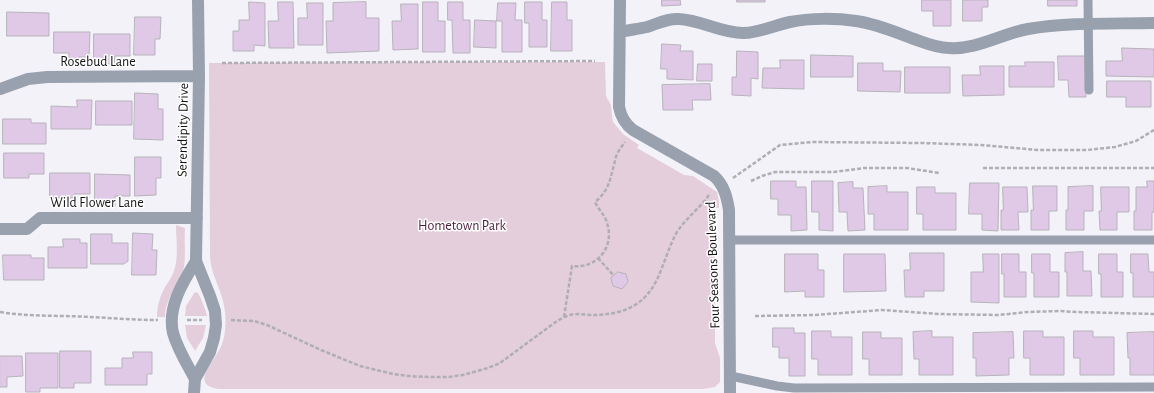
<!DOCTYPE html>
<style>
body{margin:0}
canvas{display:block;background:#f3f2f9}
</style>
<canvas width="1154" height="393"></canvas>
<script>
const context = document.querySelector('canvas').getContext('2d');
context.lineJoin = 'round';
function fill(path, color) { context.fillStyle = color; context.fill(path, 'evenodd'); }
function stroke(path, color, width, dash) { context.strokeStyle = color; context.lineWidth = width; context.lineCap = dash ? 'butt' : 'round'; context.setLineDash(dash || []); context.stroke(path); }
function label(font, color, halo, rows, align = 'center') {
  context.font = font + ' "Alegreya Sans",sans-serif'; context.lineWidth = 3; context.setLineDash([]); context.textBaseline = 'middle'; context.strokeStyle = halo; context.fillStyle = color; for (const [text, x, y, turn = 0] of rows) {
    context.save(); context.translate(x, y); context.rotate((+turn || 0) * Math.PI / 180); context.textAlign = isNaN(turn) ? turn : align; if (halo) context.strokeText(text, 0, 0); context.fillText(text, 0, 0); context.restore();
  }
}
fill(new Path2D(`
 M605 62 606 96 611 105 612 116 613 122 623 134 639 145 637 148 684 175 693 176 717 192 719 202V208H715V343L720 358V382L715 387 703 389H220C191 386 210 366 218 352 222 346 224 339 225 331 227 317 224 300 218 286 214 275 211 269 210 257L209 63Z
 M176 225 185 228C184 241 186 254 184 267 180 284 165 298 165 317H157C157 307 160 296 165 287 168 282 172 277 174 271 179 257 176 239 176 225Z
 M195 292 198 293C202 300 205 308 207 316H185L186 306Z
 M185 325H206L203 338 195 351 187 338Z`), '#e5cedb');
const building = new Path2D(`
 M662 0H680L681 5 662 6Z
 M737 0H765V2H737Z
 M922 0H951V26H933V11H922Z
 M963 0H988V7H982V21H963Z
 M1048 0H1077V6H1048Z
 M249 2 265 3V46L254 45V51H233V31H239V20H249Z
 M278 2H293L294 48H269L268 21H278Z
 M366 2V18H379V51L327 53 326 21H333V3Z
 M423 2H438V21H445V52H423Z
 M448 2H463V20H470V53H453L452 20H448Z
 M525 2H542V20H547V47H529V23H525Z
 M552 2H567V20H572V51H551Z
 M307 3H323V45H298V18H307Z
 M498 3H516L515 20H522V52H502V21H497Z
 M401 4H418V49L393 50 392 21H401Z
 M7 12 49 13V36H7Z
 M135 17H161L160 39H155V55H134Z
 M475 20 496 21V48L474 47Z
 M54 32H90L89 57H79L78 63H69V53H54Z
 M94 34H130V56H115L114 64H94Z
 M662 44 681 45 680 51H693V80L667 79V69H661Z
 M1122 48 1154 49V77L1106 76V61H1122Z
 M737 51 758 52V79L751 78V96L732 95V77H736Z
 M811 55 853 56V77H811Z
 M1058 56H1085L1086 97H1069L1068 80H1059Z
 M780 60H804V89L762 88 763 68H780Z
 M1025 62H1054V87H1009V66H1025Z
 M858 63H883V71H901L900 92 858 91Z
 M698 64H712V81H697Z
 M980 66H1004V95L963 96 962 75H980Z
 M905 67H950V93H905Z
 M1107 81H1151V107H1126V97H1107Z
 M710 84 711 100H692L693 110H663L662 85Z
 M135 93 158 94V109H163V140L134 139Z
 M77 100H92L91 129H51V106L77 107Z
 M96 101H132V125H96Z
 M3 119H31V123H46V144H3Z
 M4 153H44V174H29V178H4Z
 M135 157H161V178H156V195L135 196Z
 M50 173H90V194H75V198H50Z
 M95 174 130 175V196H115V206H95Z
 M771 181H796V187H806L807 230 791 231V215H778V199H771Z
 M812 181H833V231L819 230V212H812Z
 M1147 181H1154V212H1152V230H1134V211H1136V187H1147Z
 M853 182V188H863L865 230 848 231 847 212H839L838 183Z
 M970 183H999L998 231 982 230V214H969Z
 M887 186V192H908V230H874V214H868V187Z
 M1033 186H1057V211H1049V230H1031V210H1033Z
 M1093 186V211H1084V230H1066V210H1068V187Z
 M917 187H935V193H956V230H923V214H917Z
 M1003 187H1027L1028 212H1018L1019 230H1001V210H1003Z
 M1101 187H1129V212H1117V230H1100L1099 211H1101Z
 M133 233 153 234 152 250H157L156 275H132Z
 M91 234H112V243H128V261L124 264H91Z
 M63 239H80V243H87V268H48V247H63Z
 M1083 252V271H1091L1092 296H1067V272H1065V253Z
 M910 253H944V291H924V297H905L904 270H910Z
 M785 254H818V270H824V297H805V291L785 292Z
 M844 254H885L886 291 844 292Z
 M983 254H999V303L971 302V272H983Z
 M1002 254H1019V272H1026V297H1004V274H1002Z
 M1032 254H1050V272H1059V297H1034V273H1032Z
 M1099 254H1117V272H1123V297H1101V274H1099Z
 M1131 254H1148L1149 272H1154V297H1133V273H1131Z
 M3 255H31V258H44V280H4Z
 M618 272 626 274 628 282 622 289 613 286 611 278Z
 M773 328H794V333H805V376H789V358H779V347H773Z
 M812 331H831V337H852V375H818V359H812Z
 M932 331V337H953V375H919V359H914L913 332Z
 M1024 331H1043V337H1064V375H1030V358H1024Z
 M1074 331H1093V337H1114V375H1080V358H1074Z
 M863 332H881V338H902V375H869V359H863Z
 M1013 332 1014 358H1009V375L976 376V358H973V333Z
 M1154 332V375H1130V358H1128L1127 333Z
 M60 351H91V383H74V388H60Z
 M133 352H152V374H147V385H105V368H122V358H133Z
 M26 353H58V388H40V392H26Z
 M0 356H22L23 376 7 377V387H0Z`);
fill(building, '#dfc9e7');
stroke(building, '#b7b3b9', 1);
stroke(new Path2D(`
 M222 63 595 61
 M983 168H1154
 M733 178 780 145 812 142 922 143 981 145 1038 150H1087L1115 147 1136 141 1154 130
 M751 181 762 176 775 172H834L864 168H907L939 173
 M598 258 614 276
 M0 312C30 317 59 315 90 317 112 318 135 320 158 320
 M755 316 815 315 882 310 939 314 998 315 1028 312 1059 311 1077 312 1154 314
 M564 317 572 266C597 269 615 247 607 223 605 215 598 209 595 202 610 190 610 178 615 161 616 154 621 147 625 142
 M187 320H202
 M231 320 254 321 267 325 321 350 360 366 393 374 409 376 428 377H448L463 375 488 368 500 363 557 321C561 319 565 316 570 315 577 313 585 315 592 315 602 315 612 314 622 311 661 298 660 262 677 232 686 218 700 208 709 195`), '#afaeb3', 2.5, [4, 2]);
stroke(new Path2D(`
 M1088 0 1089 90
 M729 240H1154
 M731 376 777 386 794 388 1154 387`), '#99a1af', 9);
stroke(new Path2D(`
 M620 0 619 107C621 117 625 124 633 130L714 176C724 185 727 197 729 210L730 393
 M620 32C629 30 638 29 647 27 657 24 667 18 679 19 701 20 721 33 743 33 759 33 775 25 790 22 810 18 836 18 856 21 877 24 895 32 914 39 925 43 937 48 949 48 976 50 1001 34 1028 29 1069 22 1112 24 1154 23
 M0 89 28 79 47 77 199 76
 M1 229H27L40 218H197
 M195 379C187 364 178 350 173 333 167 307 183 282 196 261
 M194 393 195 379 210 352 214 338 216 325 215 311 210 296 196 261 199 76 198 0`), '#99a1af', 12);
label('14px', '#131315', '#fff', [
 ["Rosebud Lane",98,62],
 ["Serendipity Drive",183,130,-89],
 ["Wild Flower Lane",97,203],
 ["Four Seasons Boulevard",713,265,-92]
]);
label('14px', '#4a1e3a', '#fff', [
 ["Hometown Park",462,226]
]);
</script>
